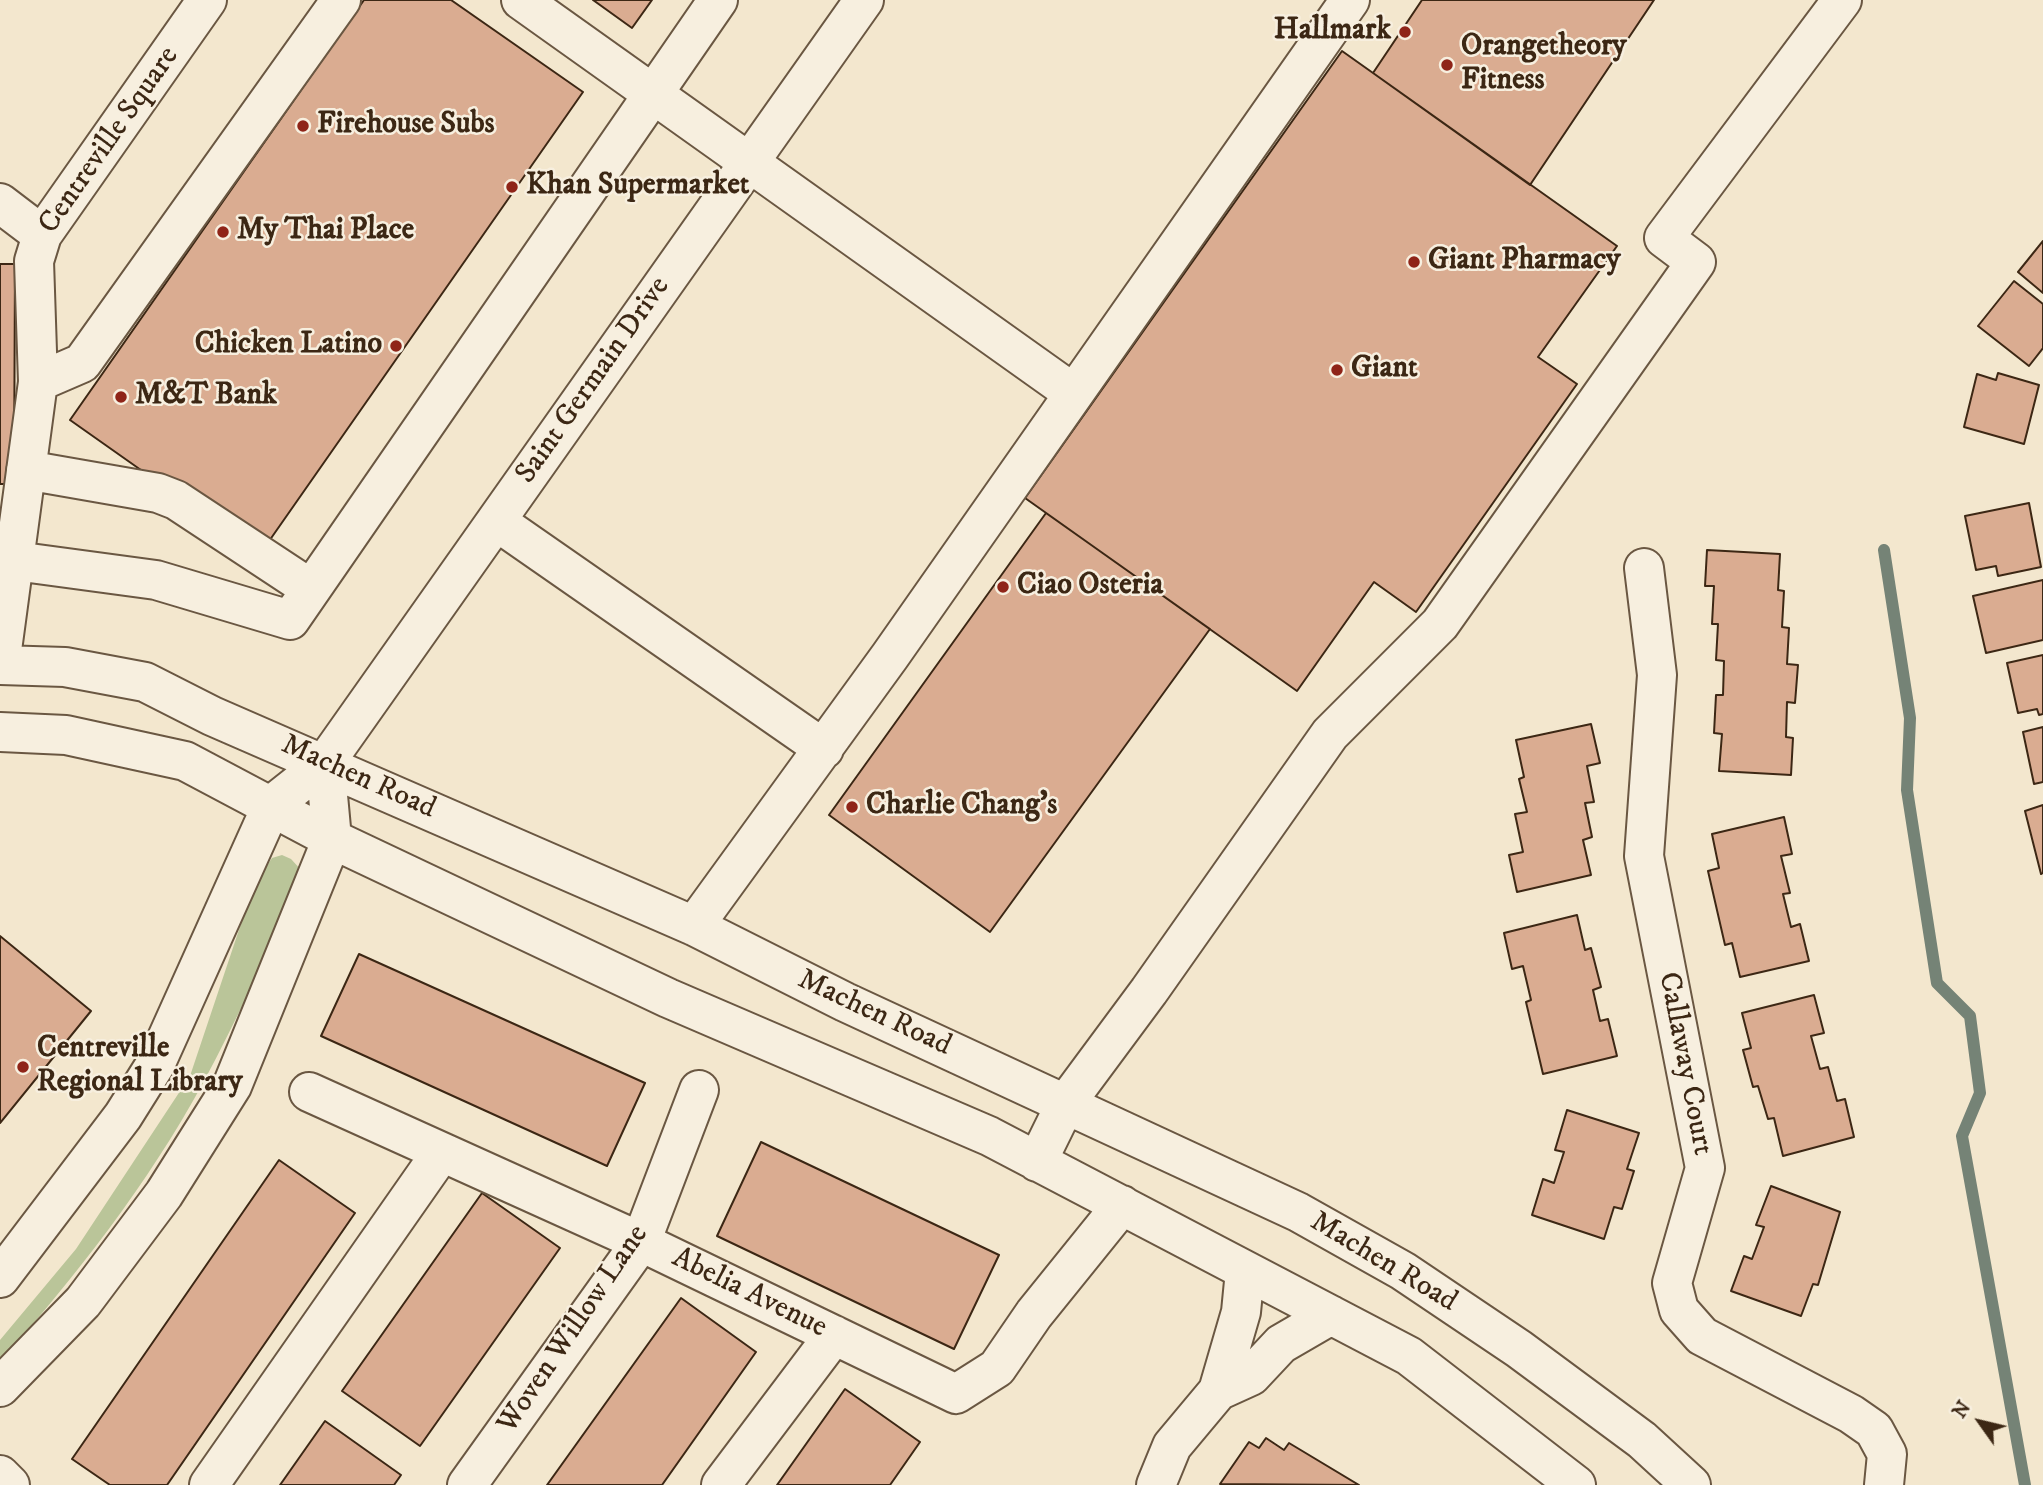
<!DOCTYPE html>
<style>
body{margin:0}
#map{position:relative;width:2043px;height:1485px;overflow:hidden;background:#f3e7ce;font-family:"IM FELL DW Pica",serif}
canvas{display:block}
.north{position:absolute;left:1945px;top:1387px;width:70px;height:70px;-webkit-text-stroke:5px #f7efdf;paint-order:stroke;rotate:304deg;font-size:19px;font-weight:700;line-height:28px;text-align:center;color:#3c2714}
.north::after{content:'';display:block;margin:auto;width:24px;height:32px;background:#3c2714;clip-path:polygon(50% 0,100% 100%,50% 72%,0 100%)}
</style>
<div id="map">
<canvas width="2043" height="1485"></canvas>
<div class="north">N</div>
</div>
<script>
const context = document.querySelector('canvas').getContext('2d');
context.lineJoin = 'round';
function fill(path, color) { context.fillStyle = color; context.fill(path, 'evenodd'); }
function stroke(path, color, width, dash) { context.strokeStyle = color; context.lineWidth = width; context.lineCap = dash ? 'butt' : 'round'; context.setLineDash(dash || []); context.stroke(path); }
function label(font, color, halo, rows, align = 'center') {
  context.font = font + ' "IM FELL DW Pica",serif'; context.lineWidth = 5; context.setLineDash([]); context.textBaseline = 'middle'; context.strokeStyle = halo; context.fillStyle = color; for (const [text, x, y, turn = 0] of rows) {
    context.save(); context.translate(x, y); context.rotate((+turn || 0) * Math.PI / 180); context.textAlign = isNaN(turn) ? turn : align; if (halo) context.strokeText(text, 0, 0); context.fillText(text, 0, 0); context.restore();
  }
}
fill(new Path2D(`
 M282 855 291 859 303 872 301 882C269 949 238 1018 203 1083 148 1184 76 1276 0 1362V1340L76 1249 190 1076 254 885 272 858Z`), '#bac599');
stroke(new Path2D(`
 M1884 550 1910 718 1907 790 1937 983 1970 1016 1980 1093 1962 1136 2025 1485`), '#758376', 12);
const building = new Path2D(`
 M364 0H451L583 92 260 554 70 420Z
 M593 0H652L632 28Z
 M1422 0H1654L1530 185 1373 73Z
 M1342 51 1617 246 1538 357 1577 384 1416 612 1374 582 1297 691 1025 498Z
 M2043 241V293L2018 272Z
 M0 264H15L14 484H0Z
 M2014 281 2043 304V348L2029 366 1978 326Z
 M1998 373 2039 385 2024 444 1964 427 1977 374 1996 380Z
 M2029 503 2041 567 1998 576 1996 566 1976 570 1965 516Z
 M1046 513 1210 629 990 932 829 815Z
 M1707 550 1780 554 1778 590 1784 591 1782 627 1789 628 1787 664 1798 665 1795 703 1787 702 1786 737 1793 738 1791 775 1719 771 1722 734 1714 733 1716 695H1723L1724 661 1716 660 1718 624H1712L1714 586H1705Z
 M2043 580V640L1986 653 1973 596Z
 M2043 655V714L2039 715 2037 709 2018 713 2007 663Z
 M1591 724 1600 763 1587 766 1594 802 1585 803 1592 837 1583 840 1591 875 1517 892 1509 855 1523 852 1515 814 1527 812 1519 779 1524 777 1516 740Z
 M2043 727V782L2034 784 2023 732Z
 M2043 805V873L2041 874 2025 811Z
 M1784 817 1792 854 1781 856 1790 893 1783 894 1791 927 1800 924 1809 961 1740 977 1732 943 1725 945 1708 871 1719 868 1712 834Z
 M1577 915 1585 950 1591 948 1601 987 1593 990 1600 1021 1608 1019 1617 1056 1543 1074 1526 1002 1531 1000 1523 966 1512 969 1504 933Z
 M0 936 91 1011 0 1123Z
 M359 954 645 1083 607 1166 321 1036Z
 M1814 995 1824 1033 1811 1036 1820 1069 1828 1067 1837 1101 1845 1099 1854 1137 1783 1156 1774 1118 1768 1119 1758 1086 1753 1087 1743 1050 1751 1048 1742 1013Z
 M1567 1110 1639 1133 1627 1169 1634 1171 1622 1209 1614 1207 1604 1239 1532 1215 1543 1179 1554 1183 1564 1152 1555 1150Z
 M761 1142 999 1255 954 1349 717 1236Z
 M279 1160 355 1213 167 1485H110L72 1459Z
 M1771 1186 1840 1212 1818 1285 1813 1284 1801 1316 1731 1291 1744 1256 1752 1259 1764 1227 1756 1225Z
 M482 1193 560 1248 420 1446 342 1391Z
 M681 1298 756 1352 662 1485H547Z
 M845 1389 920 1442 890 1485H777Z
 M325 1421 401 1475 394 1485H280Z
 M1266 1438 1284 1450 1289 1443 1359 1485 1220 1484 1249 1442 1259 1448Z`);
fill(building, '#daac91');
stroke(building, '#3c2714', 2);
const minor = new Path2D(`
 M521 0 1073 393
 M0 203 42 235
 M38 382 82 363 341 0
 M26 470 158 493 176 500 311 589
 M496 521 824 749
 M15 561 156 580 290 620 718 0
 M1644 568 1657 675 1644 856 1705 1168 1672 1283 1679 1310 1702 1336 1851 1414 1874 1430 1887 1454 1884 1485
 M0 665 65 667 145 682 212 716 694 926 845 1002 1298 1212 1403 1271 1519 1349 1642 1440 1691 1485
 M0 665 38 382 34 261 42 235 207 0
 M0 732 66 735 185 761 332 839 668 998 989 1136 1409 1356 1576 1485
 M694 926 890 656 1350 0
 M309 1092 641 1242 956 1394 997 1368 1034 1314 1122 1205
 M1037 1162 1066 1103 1149 991 1330 734 1440 624 1696 262 1664 238 1842 0
 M0 1278 123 1116 155 1065 272 805 325 763 864 0
 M0 1387 83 1302 164 1194 232 1086 332 839 325 763
 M1218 1391 1251 1376 1281 1344 1331 1315
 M0 1475 10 1485
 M209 1485 441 1153
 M467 1485 641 1242 699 1090
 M721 1485 834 1335
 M1156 1485 1172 1446 1218 1391 1241 1312 1245 1271`);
stroke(minor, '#6a5742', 42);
stroke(minor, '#f7efdf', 38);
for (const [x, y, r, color] of [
 [1405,32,7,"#8f2418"],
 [1447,65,7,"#8f2418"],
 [303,126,7,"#8f2418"],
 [512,187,7,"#8f2418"],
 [223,232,7,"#8f2418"],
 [1414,262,7,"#8f2418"],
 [396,346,7,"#8f2418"],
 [1337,370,7,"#8f2418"],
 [121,397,7,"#8f2418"],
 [1003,587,7,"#8f2418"],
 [852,807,7,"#8f2418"],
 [23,1067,7,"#8f2418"]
]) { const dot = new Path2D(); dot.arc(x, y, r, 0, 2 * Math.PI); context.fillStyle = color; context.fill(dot); stroke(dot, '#f7efdf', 2.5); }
label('bold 30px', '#3c2714', '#f7efdf', [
 ["Hallmark",1391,32,"right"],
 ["Orangetheory",1461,48],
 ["Fitness",1461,82],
 ["Firehouse Subs",317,126],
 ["Khan Supermarket",526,187],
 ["My Thai Place",237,232],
 ["Giant Pharmacy",1428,262],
 ["Chicken Latino",382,346,"right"],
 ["Giant",1351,370],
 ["M&T Bank",135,397],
 ["Ciao Osteria",1017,587],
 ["Charlie Chang's",866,807],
 ["Centreville",37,1050],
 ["Regional Library",37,1084]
], 'left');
label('30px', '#3c2714', '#f7efdf', [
 ["Centreville Square",110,141,-55],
 ["Saint Germain Drive",594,381,-55],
 ["Machen Road",358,778,24],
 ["Machen Road",874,1014,25],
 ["Callaway Court",1684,1064,79],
 ["Machen Road",1383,1263,31],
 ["Abelia Avenue",749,1294,26],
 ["Woven Willow Lane",574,1330,-56]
]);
</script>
